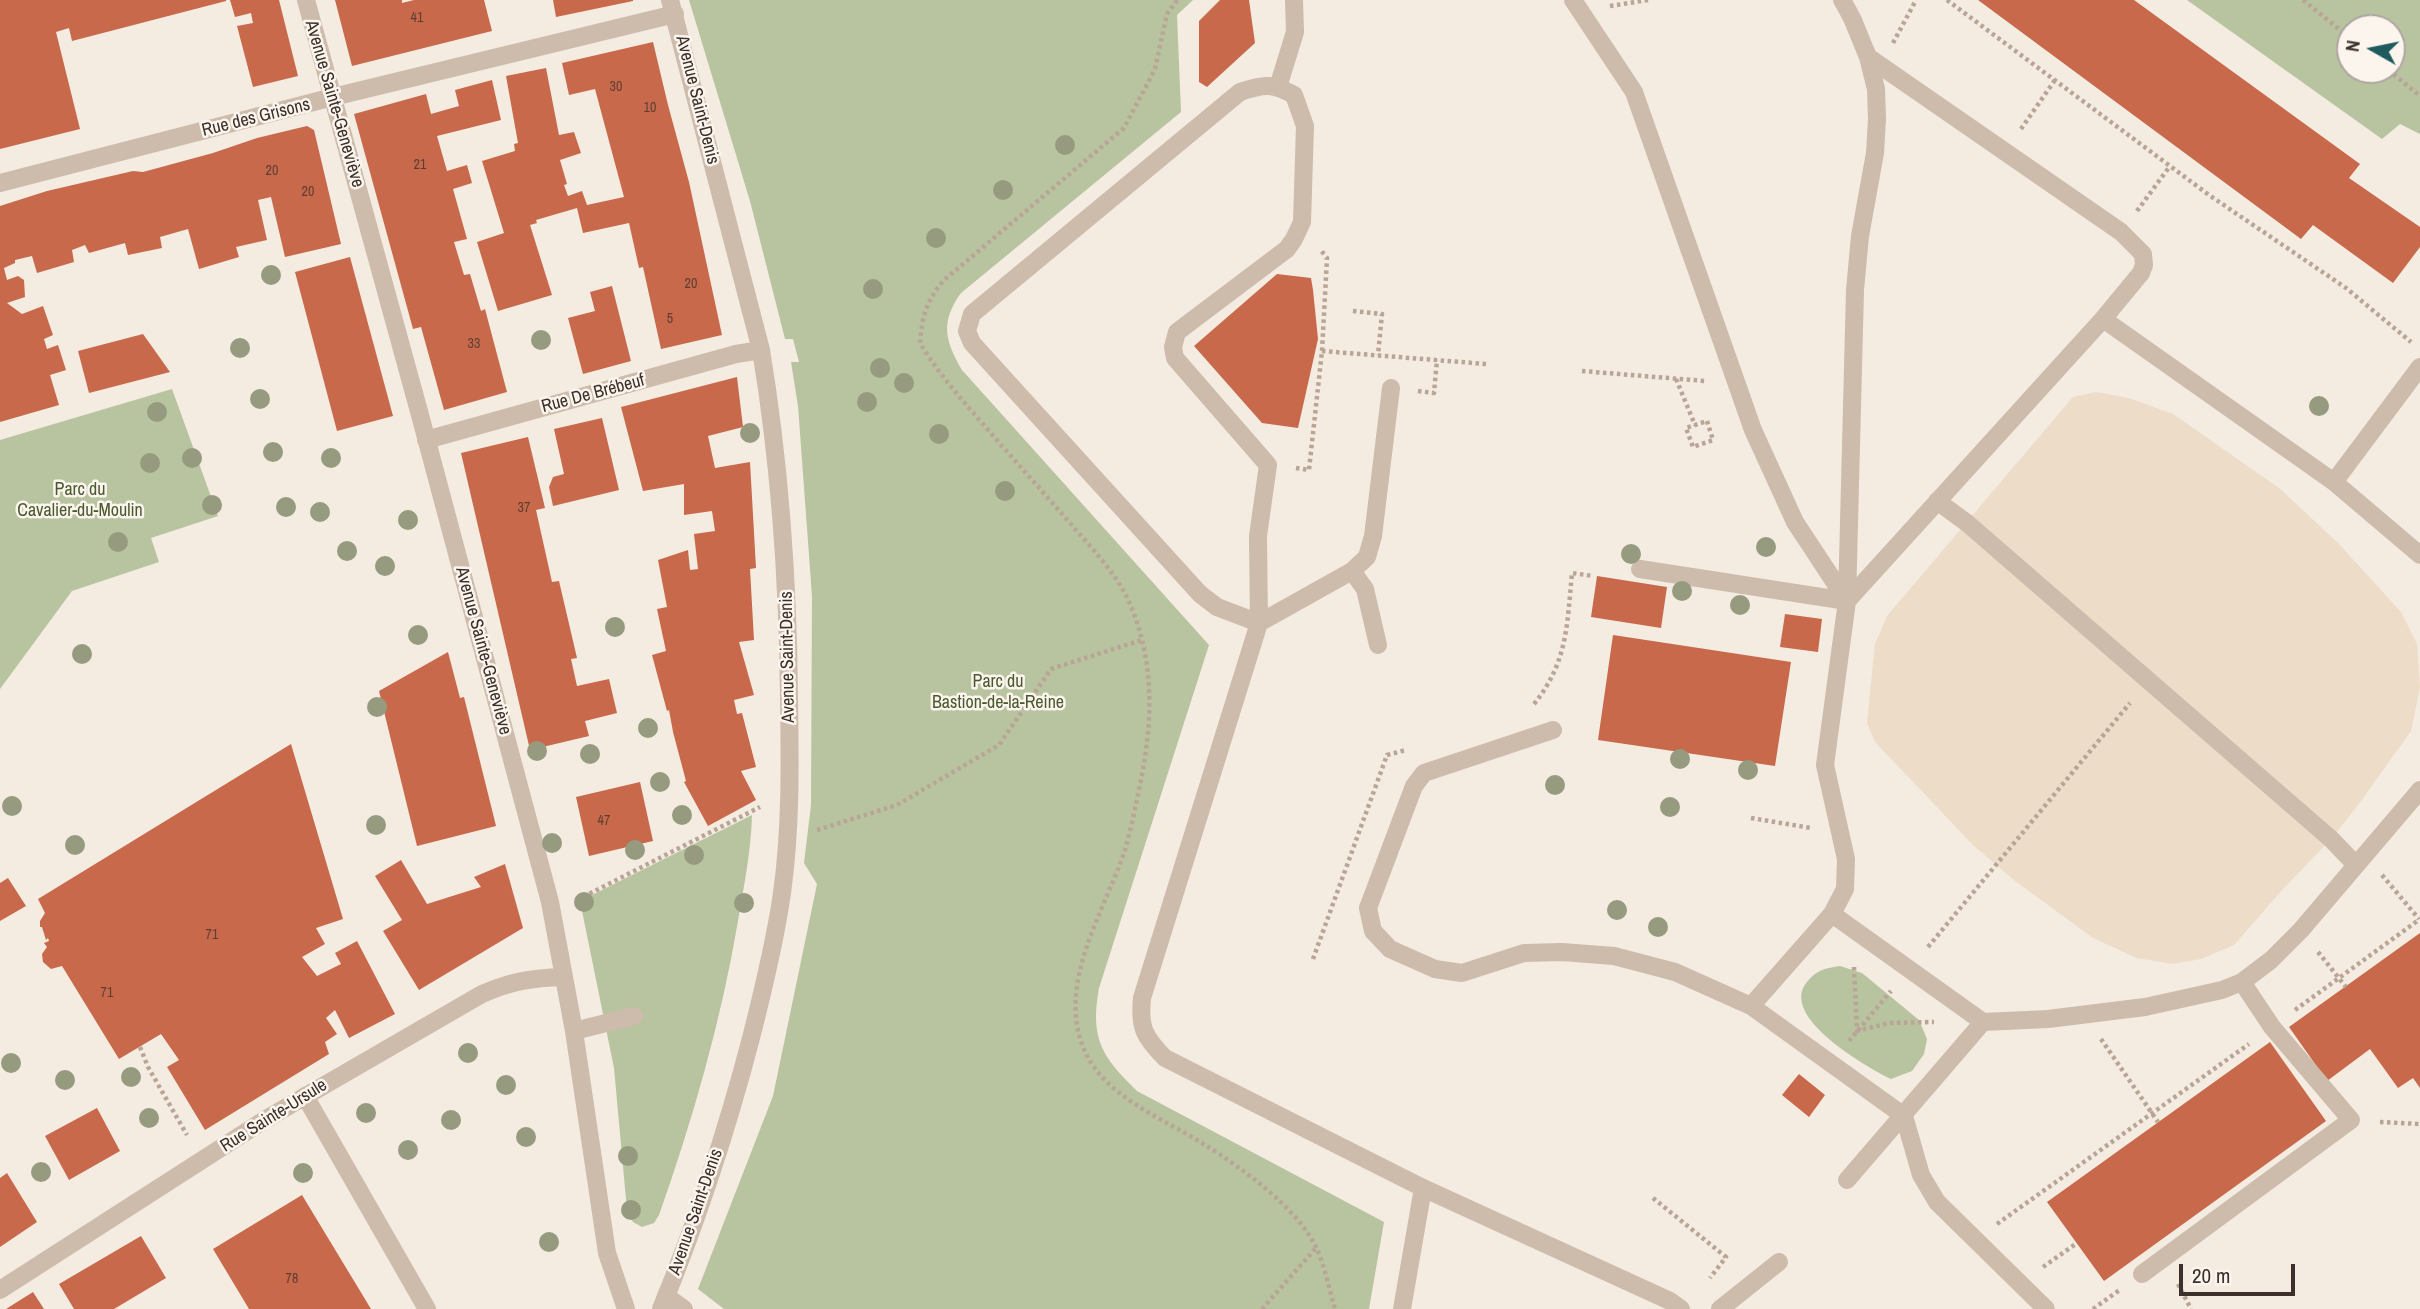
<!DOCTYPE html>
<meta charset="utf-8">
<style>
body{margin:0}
#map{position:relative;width:2420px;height:1309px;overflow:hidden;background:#f4ebe1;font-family:"Archivo Narrow",sans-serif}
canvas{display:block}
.north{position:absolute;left:2336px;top:14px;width:70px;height:70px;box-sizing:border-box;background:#fbf5ee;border:2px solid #aea6a0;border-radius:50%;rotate:279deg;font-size:19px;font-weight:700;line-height:28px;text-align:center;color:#3b302b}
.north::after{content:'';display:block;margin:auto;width:24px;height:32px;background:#1f5a5e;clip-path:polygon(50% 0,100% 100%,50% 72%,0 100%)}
.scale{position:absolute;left:2179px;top:1264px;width:116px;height:32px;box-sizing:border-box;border:4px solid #3b302b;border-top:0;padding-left:9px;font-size:21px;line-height:24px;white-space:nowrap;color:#3b302b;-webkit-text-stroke:5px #fbf5ee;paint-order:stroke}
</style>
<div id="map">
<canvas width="2420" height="1309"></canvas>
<div class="north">N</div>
<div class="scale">20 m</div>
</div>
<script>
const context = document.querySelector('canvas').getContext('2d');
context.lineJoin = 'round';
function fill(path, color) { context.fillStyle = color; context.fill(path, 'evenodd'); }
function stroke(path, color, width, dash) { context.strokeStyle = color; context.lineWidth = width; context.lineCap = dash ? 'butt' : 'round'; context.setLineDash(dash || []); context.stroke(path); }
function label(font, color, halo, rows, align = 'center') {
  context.font = font + ' "Archivo Narrow",sans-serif'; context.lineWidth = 5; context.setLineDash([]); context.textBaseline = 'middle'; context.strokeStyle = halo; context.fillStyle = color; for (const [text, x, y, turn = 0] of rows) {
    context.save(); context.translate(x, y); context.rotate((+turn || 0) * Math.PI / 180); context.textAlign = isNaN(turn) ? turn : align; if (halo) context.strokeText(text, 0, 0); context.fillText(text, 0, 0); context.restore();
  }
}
fill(new Path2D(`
 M689 0H1193L1177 15 1181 112 961 293C940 322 945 341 962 370L1209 645 1099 988C1090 1038 1101 1056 1137 1091L1384 1222 1369 1309H724L698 1289 773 1096 817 884 804 863 811 805 812 596 798 406 791 362H799L793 339H785L750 201Z
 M2187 0H2420V134L2400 124 2382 139ZM2350 28H2392V70H2350Z
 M172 389 218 516 151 538 159 562 72 591 0 689V440Z
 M752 815C751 851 744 886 738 921 721 1021 693 1119 659 1215L654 1223 642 1227 633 1222 627 1210 614 1068 580 901Z
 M1840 966 1862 973 1919 1020 1927 1039 1924 1054 1912 1071 1891 1079C1866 1067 1778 1016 1807 982 1816 970 1826 968 1840 966Z`), '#b8c4a0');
fill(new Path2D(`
 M2096 392 2129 398 2173 414 2279 488 2338 543 2401 612 2417 644 2420 688 2411 731 2358 805 2331 839 2282 890 2234 945 2201 959 2173 964 2137 958 2093 938 2014 880 1973 845 1875 742 1867 723 1875 644 1887 616 2073 397Z`), '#ecdcc8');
fill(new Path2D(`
 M0 0H226V1L72 41 69 28 56 32 80 129 0 149Z
 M230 0H279L298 76 253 87 237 26 253 23 251 13 235 17Z
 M335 0H402V3L414 0H484L492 31 352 66Z
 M553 0H633V1L556 17Z
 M1220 0H1249L1255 43 1207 87 1199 82V21Z
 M1978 0H2134L2360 164 2349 178 2420 227V247L2393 283 2313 225 2301 239Z
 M653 42 668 105 689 182 722 335 661 349 643 267 639 268 629 223 583 233 577 208 536 220 537 223 530 225 552 295 498 311 477 242 504 233 482 161 515 151 514 144 518 143 506 76 546 68 559 135 574 132 581 153 560 160 567 184 564 185 568 196 582 191 587 205 624 197 595 89 569 95 562 63Z
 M492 80 501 120 437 136 447 171 467 165 472 183 453 189 467 239 454 242 464 275 470 274 481 311 485 309 507 392 444 410 421 327 413 329 354 114 426 94 431 114 459 106 455 90Z
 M307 126 314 130 341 244 285 257 271 197 258 200 267 240 236 247 239 257 199 269 188 229 160 237 162 248 128 255 125 243 89 253 85 245 72 250 74 262 37 273 32 256 15 260V263L4 268 7 280 18 276 24 280 25 297 7 303 22 314 43 306 53 335 44 339 47 349 58 345 66 370 50 375 59 405 0 422V206L47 191 133 171 143 172 213 153 257 138Z
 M350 257 393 416 337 431 295 272Z
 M1277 274 1311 278 1313 290 1318 339 1298 428 1262 423 1194 346Z
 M612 286 631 361 583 374 568 318 595 311 590 292Z
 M143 334 170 372 89 393 78 351Z
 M737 377 743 427 708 436 715 468 750 462 756 568 750 569 754 640 739 642 754 695 734 700 737 714 742 713 756 767 741 771 756 800 708 826 684 782 686 781 673 732 669 710 667 711 652 655 666 651 657 609 667 607 658 560 688 550 690 570 698 569 694 534 715 531 712 511 684 515V484L643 491 621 407Z
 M602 418 619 490 553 506 549 487 553 477 564 474 554 429Z
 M528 437 545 508 536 510 552 582 559 581 577 658 571 659 577 686 609 679 617 713 585 721 589 736 530 750 461 453Z
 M1597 576 1667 587 1661 628 1591 617Z
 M1785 614 1822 619 1818 652 1780 647Z
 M1613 635 1791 662 1775 766 1598 740Z
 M448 652 460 698 464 697 496 826 417 846 379 691Z
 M291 744 343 919 316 928 325 944 302 957 317 976 341 964 335 953 357 941 395 1014 349 1038 335 1010 326 1018 337 1034 325 1042 329 1054 205 1130 167 1067 179 1060 161 1034 119 1059 62 966 51 969 43 962 42 954 47 947 44 943 49 941 48 938 46 940 42 927H40V921L45 913 38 899Z
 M640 782 653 841 589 856 576 797Z
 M401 860 427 904 481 887 474 877 505 864 523 928 419 990 383 931 402 920 375 876Z
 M8 878 26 906 0 921V883Z
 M2420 933V1088L2413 1078 2398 1088 2370 1049 2327 1081 2289 1027Z
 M2270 1042 2326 1121 2104 1281 2047 1202Z
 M1799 1074 1825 1095 1809 1117 1782 1095Z
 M97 1108 120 1151 69 1180 45 1136Z
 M7 1173 37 1222 0 1247V1178Z
 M302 1195 371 1309H249L213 1249Z
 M141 1236 166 1278 114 1309H74L59 1284Z
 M33 1292 44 1309H6Z`), '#c8694b');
stroke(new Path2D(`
 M1177 0 1167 14 1155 69 1124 128 943 281C926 302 922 317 920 343 939 375 964 402 989 431 1016 462 1043 492 1070 523 1094 551 1122 579 1134 614 1157 676 1151 736 1137 799 1133 818 1129 838 1123 856 1102 915 1058 983 1083 1047 1103 1097 1163 1118 1205 1145 1241 1167 1297 1208 1316 1247 1325 1266 1329 1289 1335 1309
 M1947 0 2209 195 2346 288 2411 342
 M2303 0 2350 38
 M1610 6 1648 0
 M1893 43 1916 0
 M2388 70 2420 96
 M2021 129 2055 80
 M2137 211 2170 166
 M1353 311 1382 314 1378 355
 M1322 351 1486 364
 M1582 371 1705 381
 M1676 379 1695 425
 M1418 391 1434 393 1437 360
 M1707 421 1713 440 1693 447 1686 428Z
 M1296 468 1309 470 1322 351 1327 258 1320 249
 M1534 704C1568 662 1567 624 1572 573L1593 576
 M1751 818 1811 828
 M817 830 897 805 999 745 1051 669 1142 640
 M2382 875 2419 919
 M577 900 760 807
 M1928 947 2130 703
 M2318 952 2346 987
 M1313 959 1387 755 1406 750
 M1854 967 1857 1031 1889 1023 1934 1022
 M2295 1010 2420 919
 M2101 1039 2158 1122
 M1849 1041 1891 991
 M140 1047 148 1067 187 1135
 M2380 1122 2420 1124
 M1653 1198 1726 1257 1710 1278
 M1997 1224 2249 1044
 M2043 1267 2077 1243
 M2178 1284 2191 1309
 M1262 1309 1316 1248
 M2093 1309 2121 1289`), '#b9a596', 4.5, [3.5, 3.5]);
stroke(new Path2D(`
 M1573 0 1634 92 1753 430 1795 522 1847 601
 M1278 87 1295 32 1294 0
 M2103 319 2334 482 2420 555
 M1391 388 1373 536 1367 557 1352 571 1259 623 1217 607 1200 594 972 343 967 331 972 314 1240 92C1264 84 1272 83 1294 95L1305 126 1302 222 1294 239 1287 249 1177 332 1173 347 1175 358 1268 465 1258 536 1259 623 1142 998C1139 1027 1144 1037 1165 1058L1423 1188 1670 1301 1681 1309
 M2334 482 2420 367
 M1937 501 1967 523 2331 839 2356 865
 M1640 569 1847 601
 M1352 571 1365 589 1378 645
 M1847 601 1855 290 1860 236 1875 153 1877 119 1876 89 1868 57
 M1553 730 1424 773 1414 786 1368 908 1373 931 1390 949 1435 969 1462 973 1524 953 1562 952 1614 956 1675 972 1751 1006 1904 1116 1921 1175 1937 1202 2046 1309
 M1832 914 1983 1022
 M1751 1006 1832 914 1845 889 1846 859 1825 765 1847 601 2103 319 2141 273 2144 265 2143 254 2121 232 1868 57 1852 18 1842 0
 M574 1031 634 1016
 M305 1096 427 1309
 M1847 1180 1983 1022 2048 1019 2145 1007 2222 990 2242 982 2271 960 2301 930 2420 790
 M2142 1274 2351 1120 2272 1027 2242 982
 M666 1296 684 1309
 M1402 1309 1423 1188
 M1720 1309 1779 1262`), '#cdbbac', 18);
stroke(new Path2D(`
 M306 0 420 415 550 902 574 1031 607 1253 626 1309
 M0 183 333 97 675 14
 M426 440 736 354 761 350
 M0 1290 266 1119 482 994C512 981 532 978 563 977
 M661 1309C697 1221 727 1130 751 1038 763 991 775 942 782 893 791 829 790 763 789 698 788 582 780 465 761 350L670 0`), '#cdbbac', 18);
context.fillStyle = '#969b7f';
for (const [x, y] of [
 [1065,145],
 [1003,190],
 [936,238],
 [271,275],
 [873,289],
 [541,340],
 [240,348],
 [880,368],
 [904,383],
 [260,399],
 [867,402],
 [2319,406],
 [157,412],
 [750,433],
 [939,434],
 [273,452],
 [192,458],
 [331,458],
 [150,463],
 [1005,491],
 [212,505],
 [286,507],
 [320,512],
 [408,520],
 [118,542],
 [1766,547],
 [347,551],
 [1631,554],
 [385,566],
 [1682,591],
 [1740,605],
 [615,627],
 [418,635],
 [82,654],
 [377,707],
 [648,728],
 [537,751],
 [590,754],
 [1680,759],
 [1748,770],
 [660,782],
 [1555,785],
 [12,806],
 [1670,807],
 [682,815],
 [376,825],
 [552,843],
 [75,845],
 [635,850],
 [694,855],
 [584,902],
 [744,903],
 [1617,910],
 [1658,927],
 [468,1053],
 [11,1063],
 [131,1077],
 [65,1080],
 [506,1085],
 [366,1113],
 [149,1118],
 [451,1120],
 [526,1137],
 [408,1150],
 [628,1156],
 [41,1172],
 [303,1173],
 [631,1210],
 [549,1242]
]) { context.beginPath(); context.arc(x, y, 10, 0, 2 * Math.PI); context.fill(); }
label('14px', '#5e3e33', null, [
 ["41",417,18],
 ["30",616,87],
 ["10",650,108],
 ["21",420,165],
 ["20",272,171],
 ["20",308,192],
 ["20",691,284],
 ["5",670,319],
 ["33",474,344],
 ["37",524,508],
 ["47",604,821],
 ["71",212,935],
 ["71",107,993],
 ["78",292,1279]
]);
label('18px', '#3b302b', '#fbf5ee', [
 ["Avenue Saint-Denis",697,100,76],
 ["Avenue Sainte-Geneviève",334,104,74],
 ["Rue des Grisons",256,118,-14],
 ["Rue De Brébeuf",593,394,-15],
 ["Avenue Sainte-Geneviève",483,651,75],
 ["Avenue Saint-Denis",788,657,-91],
 ["Rue Sainte-Ursule",274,1116,-32],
 ["Avenue Saint-Denis",696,1212,-71]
]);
label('18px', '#4a5a2e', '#fbf5ee', [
 ["Parc du",80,490],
 ["Cavalier-du-Moulin",80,511],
 ["Parc du",998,682],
 ["Bastion-de-la-Reine",998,703]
]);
</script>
